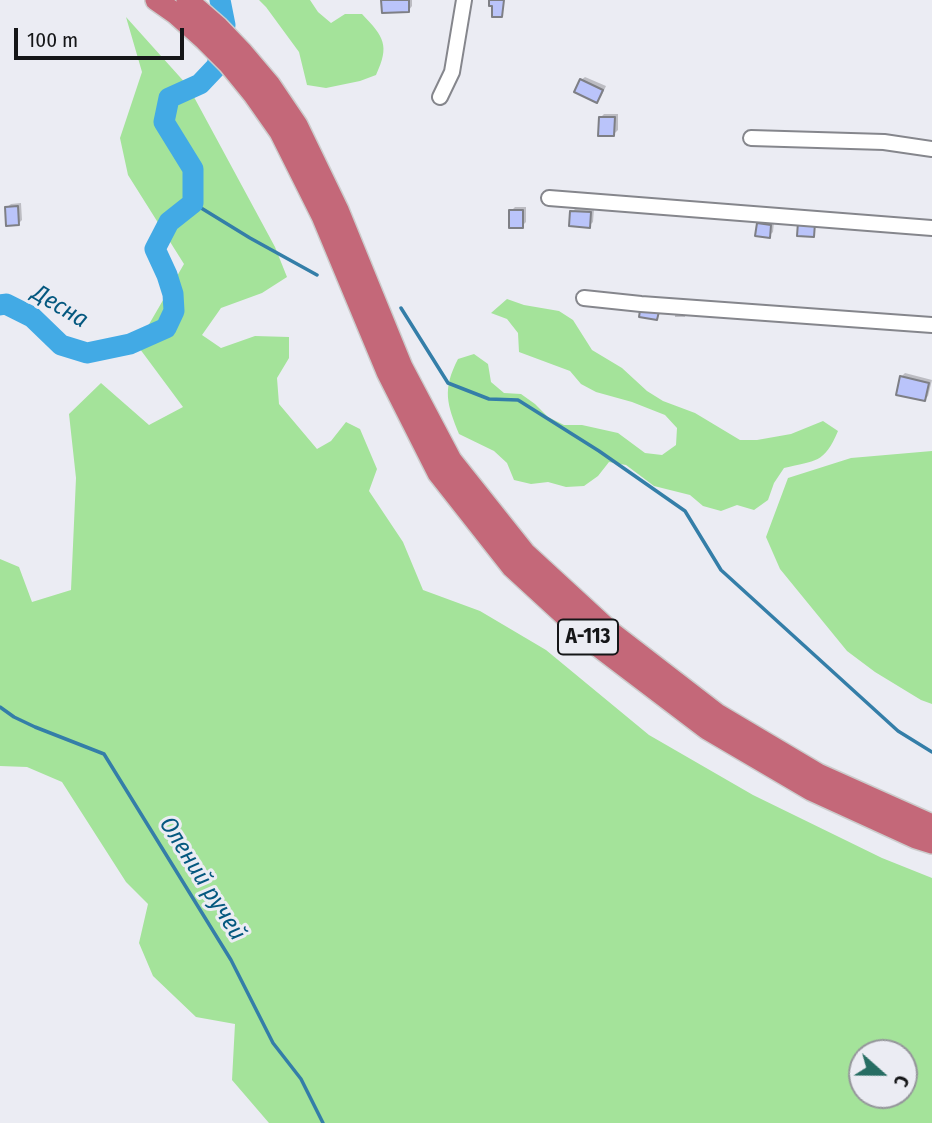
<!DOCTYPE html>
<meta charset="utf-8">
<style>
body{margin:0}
#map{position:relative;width:932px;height:1123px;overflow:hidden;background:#ebecf3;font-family:"Fira Sans Condensed",sans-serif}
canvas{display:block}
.north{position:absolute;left:848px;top:1039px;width:70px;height:70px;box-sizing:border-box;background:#ebecf3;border:2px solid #95969b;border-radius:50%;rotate:111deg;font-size:19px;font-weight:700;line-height:28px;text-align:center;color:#151618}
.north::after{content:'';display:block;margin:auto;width:24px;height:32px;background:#276d63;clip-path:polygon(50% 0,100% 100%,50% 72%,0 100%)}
.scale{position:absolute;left:14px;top:28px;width:170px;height:32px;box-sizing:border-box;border:4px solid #151618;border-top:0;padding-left:9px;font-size:21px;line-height:24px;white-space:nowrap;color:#151618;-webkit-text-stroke:5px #ebecf3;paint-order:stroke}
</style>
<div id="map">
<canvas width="932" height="1123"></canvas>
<div class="north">С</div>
<div class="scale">100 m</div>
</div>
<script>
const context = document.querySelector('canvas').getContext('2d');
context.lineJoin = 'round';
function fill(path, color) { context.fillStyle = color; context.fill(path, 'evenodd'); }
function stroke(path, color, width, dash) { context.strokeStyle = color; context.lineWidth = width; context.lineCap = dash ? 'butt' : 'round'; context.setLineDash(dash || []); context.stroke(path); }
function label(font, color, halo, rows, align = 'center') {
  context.font = font + ' "Fira Sans Condensed",sans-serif'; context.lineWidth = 6; context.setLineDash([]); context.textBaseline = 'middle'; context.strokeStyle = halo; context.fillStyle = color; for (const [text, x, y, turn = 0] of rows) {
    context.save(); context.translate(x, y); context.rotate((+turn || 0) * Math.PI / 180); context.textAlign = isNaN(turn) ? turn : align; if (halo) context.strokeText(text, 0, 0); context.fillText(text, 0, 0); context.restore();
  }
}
fill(new Path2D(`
 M259 0H310L318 12 331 23 345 14H362C384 37 390 45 376 75L360 81 326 88 307 85 299 52 266 7Z
 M126 17 188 86 275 247 287 277 262 293 221 308 202 335 221 348 255 336 289 337V358L277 378 279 404 317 449 331 441 346 422 360 429 377 469 369 491 403 542 423 590 480 611 546 650 649 735 753 795 882 858 932 878V1123H269L232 1080 235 1024 196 1017 153 976 139 943 148 904 126 882 62 782 27 767 0 766V559L19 567 32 602 71 590 76 478 69 414 101 383 149 425 183 407 137 345 184 264 128 175 120 138 142 72ZM862 1053H904V1095H862Z
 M507 299 524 305 559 311 573 320 592 350 622 368 647 391 663 401 695 413 740 440H757L791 434 823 421 838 431C824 464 816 460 784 468L774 483 768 500 754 510 737 505 721 511 703 506 690 495 654 486 626 465 609 462 598 476 584 486 566 487 548 482 531 484 514 480 507 463 494 451 459 434C447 404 442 390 458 359L474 354 488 364 491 382 504 393 521 394 535 404 548 417 564 425H582L618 433 645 453 662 455 676 445 677 428 665 415 632 402 596 392 581 384 570 371 519 352 518 333 507 319 491 313Z
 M932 451V704L921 700 875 672 847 651 780 569 766 537 788 478 851 458Z`), '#a4e39a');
fill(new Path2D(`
 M383 0H412V6L409 10Z
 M585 77 606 86 601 97 597 101 581 80Z
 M604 114H618V130L614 134 600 118Z
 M21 203 22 220 18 224 7 207 11 204Z
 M515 207H526V222L522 226 511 211Z
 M576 208 594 209 593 222 589 226 572 212Z
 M763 220 774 222 773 232 769 236 759 224Z
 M687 308 685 317H675V309Z
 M905 373 932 380 928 396 925 399 901 377Z`), '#0003');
stroke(new Path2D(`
 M193 203 250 238 317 275
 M401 308 448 383 489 399 518 400 599 451 685 511 721 570 898 731 932 752
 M0 707 14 717 35 727 104 754 231 960 273 1043 301 1079 323 1123`), '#347ea8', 3.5);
stroke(new Path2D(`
 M0 305 6 304 32 317 61 345 87 353 130 344 166 328 174 311 173 294 167 275 155 249 169 222 193 203V169L164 122 169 98 200 84 217 66 225 25 220 0`), '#42aae5', 21);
const building = new Path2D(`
 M381 0H409V12L382 13Z
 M489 0H504L502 17H492V6H489Z
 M580 79 603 90 597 103 574 92Z
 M599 117H615L614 136H598Z
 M18 206 19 225 6 226 5 207Z
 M509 210H523V228H509Z
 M570 211 591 212 590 228 569 226Z
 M798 222 815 223 814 237 797 236Z
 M757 223 771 225 770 238 755 236Z
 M641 304 660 307 657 320 639 317Z
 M900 376 929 383 925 401 896 395Z`);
fill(building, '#bac4fa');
stroke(building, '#7e7f85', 2);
const minor = new Path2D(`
 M440 97 452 72 464 0
 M751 138 884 142 932 149
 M549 198 932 228
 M584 298 641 304 932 325`);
const highway = new Path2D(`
 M156 0 176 14 205 40 228 63 254 95 280 132 322 216 387 372 438 473 512 567 599 647 707 729 811 790 916 838 932 843
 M187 0 218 27 242 52 270 85 297 125 338 210 402 367 451 460 525 553 612 633 717 714 818 774 932 825`);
stroke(minor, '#85868c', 18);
stroke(highway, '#ccc', 24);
stroke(minor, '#fff', 14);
stroke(highway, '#c46879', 21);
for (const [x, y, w] of [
 [588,637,60]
]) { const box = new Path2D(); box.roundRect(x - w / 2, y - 17.5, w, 35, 5); context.fillStyle = '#ebecf3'; context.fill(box); stroke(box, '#151618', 2); }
label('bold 21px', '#151618', null, [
 ["А-113",588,637]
]);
label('italic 24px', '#04587f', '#ebecf3', [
 ["Десна",60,307,31],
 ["Олений ручей",202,879,58]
]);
</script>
